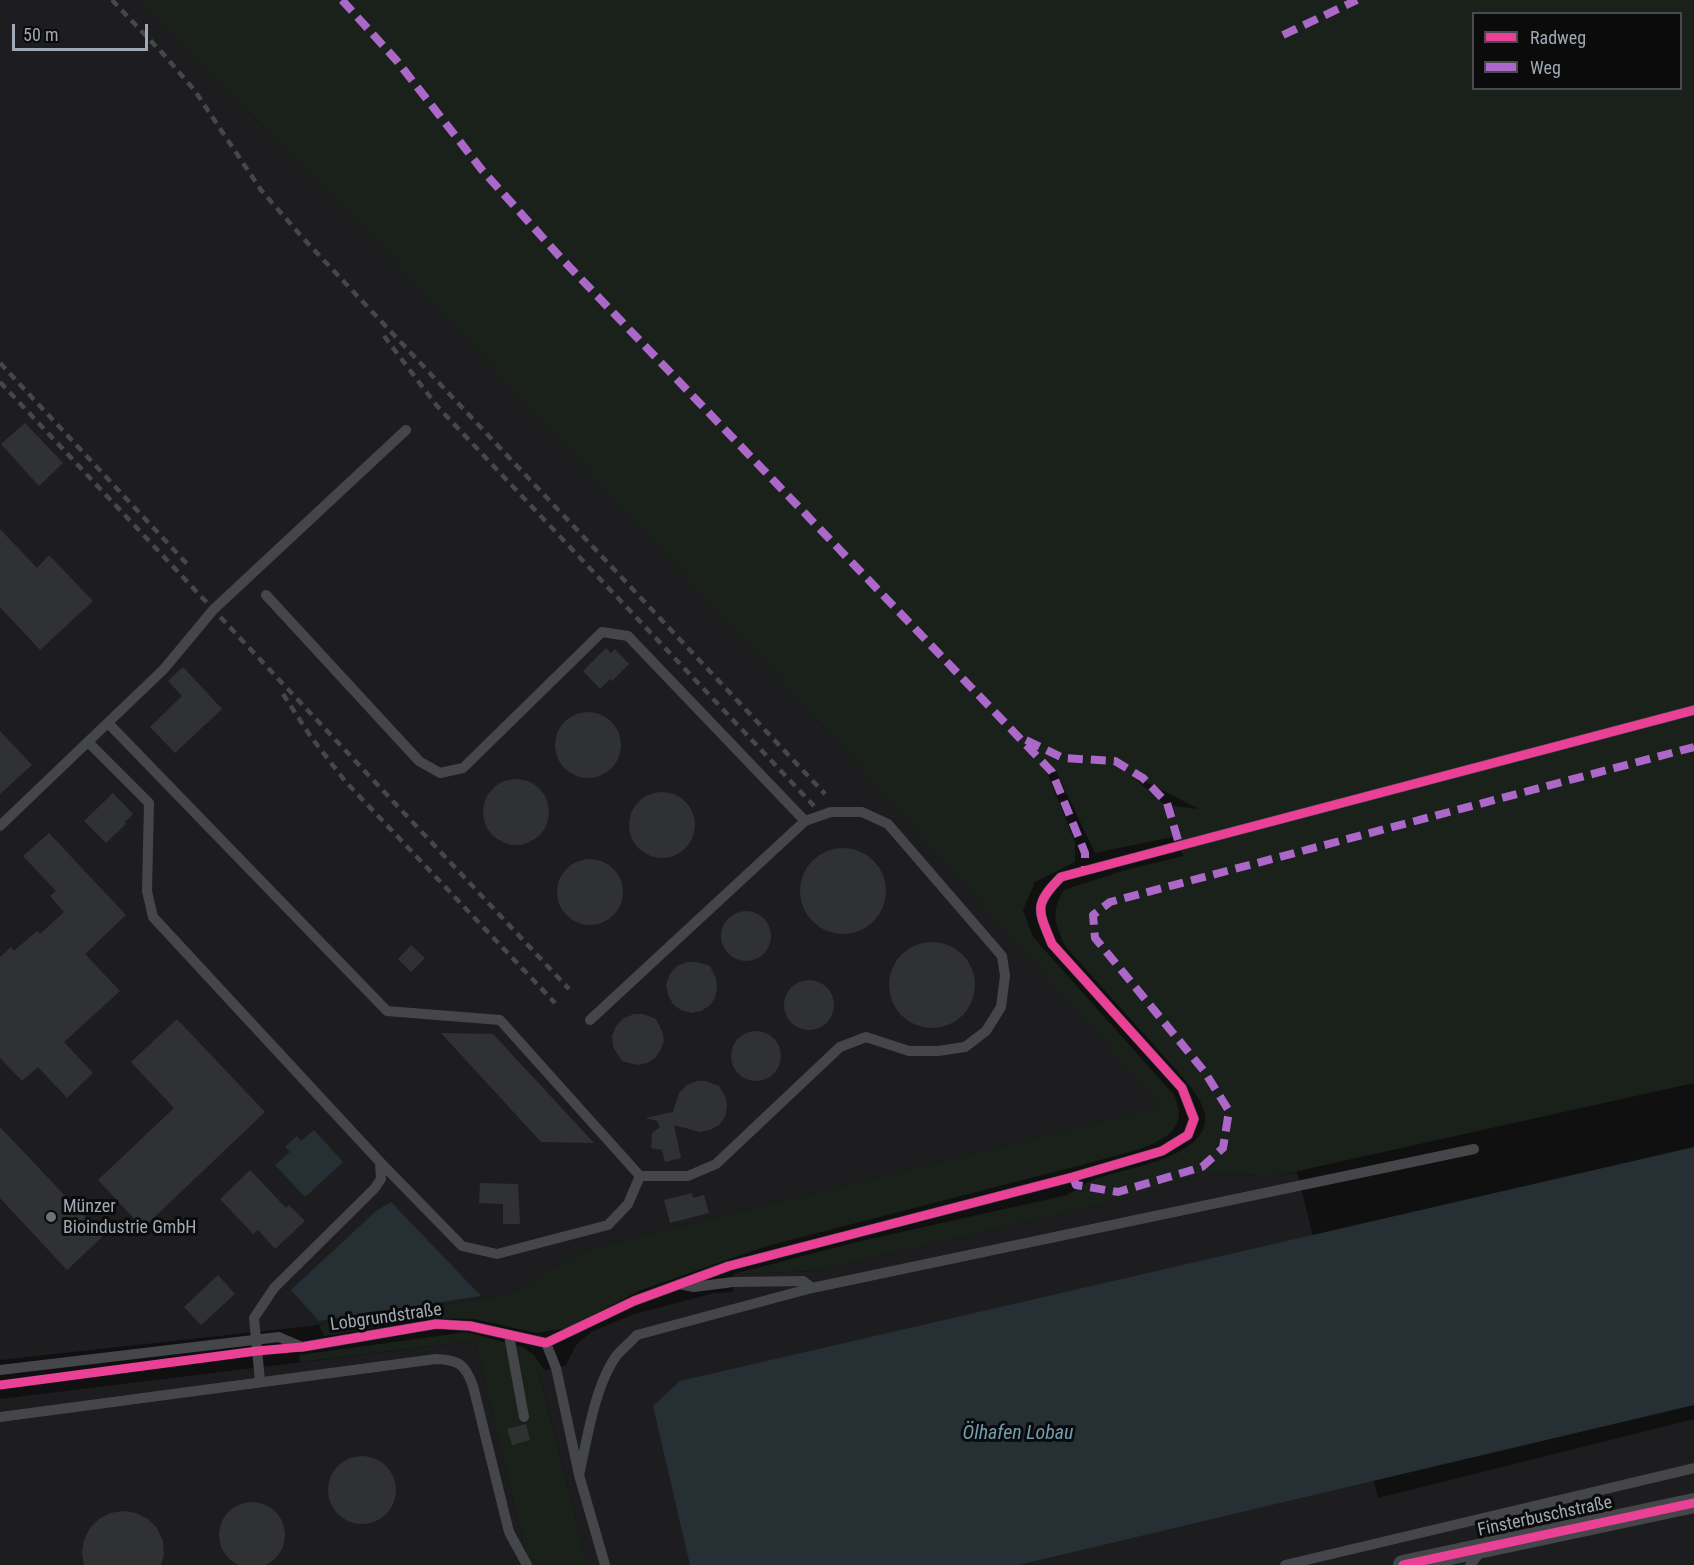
<!DOCTYPE html>
<meta charset="utf-8">
<style>
body{margin:0}
#map{position:relative;width:1694px;height:1565px;overflow:hidden;background:#101011;font-family:"Roboto Condensed",sans-serif}
canvas{display:block}
.legend{position:absolute;left:1472px;top:12px;width:210px;height:78px;box-sizing:border-box;background:#0b0b0c;border:2px solid #474a4f;margin:0;padding:8px 10px;list-style:none;font-size:18px;color:#a0a8b3}
.legend li{display:flex;align-items:center;gap:12px;height:30px}
.legend b{width:30px;border:2px solid #474a4f}
.scale{position:absolute;left:12px;top:24px;width:136px;height:27px;box-sizing:border-box;border:3px solid #a0a8b3;border-top:0;padding-left:8px;font-size:18px;line-height:21px;white-space:nowrap;color:#a0a8b3;-webkit-text-stroke:4px #0b0b0c;paint-order:stroke}
</style>
<div id="map">
<canvas width="1694" height="1565"></canvas>
<ul class="legend">
<li><b style="height:8px;background:#ea4096"></b>Radweg</li>
<li><b style="height:8px;background:#ac68c9"></b>Weg</li>
</ul>
<div class="scale">50 m</div>
</div>
<script>
const context = document.querySelector('canvas').getContext('2d');
context.lineJoin = 'round';
function fill(path, color) { context.fillStyle = color; context.fill(path, 'evenodd'); }
function stroke(path, color, width, dash) { context.strokeStyle = color; context.lineWidth = width; context.lineCap = dash ? 'butt' : 'round'; context.setLineDash(dash || []); context.stroke(path); }
function label(font, color, halo, rows, align = 'center') {
  context.font = font + ' "Roboto Condensed",sans-serif'; context.lineWidth = 6; context.setLineDash([]); context.textBaseline = 'middle'; context.strokeStyle = halo; context.fillStyle = color; for (const [text, x, y, turn = 0] of rows) {
    context.save(); context.translate(x, y); context.rotate((+turn || 0) * Math.PI / 180); context.textAlign = isNaN(turn) ? turn : align; if (halo) context.strokeText(text, 0, 0); context.fillText(text, 0, 0); context.restore();
  }
}
fill(new Path2D(`
 M0 0H139L384 251 816 719 1163 1106 581 1251 509 1294 319 1325 0 1360Z
 M1206 1172 1271 1177 1297 1172 1378 1498 1694 1419V1565H587L539 1372 566 1365 576 1345 591 1332 634 1314 715 1293 733 1292V1274L817 1271 1125 1199Z
 M475 1341 526 1554 541 1565H0V1399Z`), '#1d1d1f');
fill(new Path2D(`
 M139 0H1694V1083L1271 1177 1206 1172 1125 1199 817 1271 733 1274 861 1241 1067 1195C1076 1190 1085 1183 1095 1179 1125 1168 1192 1160 1204 1127 1210 1110 1195 1094 1186 1081L1065 946C1055 922 1050 914 1064 890L1125 870 1184 856 1172 837 1095 853 1056 771 1046 770 1075 842V862L1035 882 1023 910 1033 937 1175 1096C1176 1101 1179 1109 1179 1114 1179 1142 1132 1151 1112 1157L767 1246 641 1290 567 1328 537 1333 474 1319 430 1318 324 1336 319 1325 509 1294 581 1251 1162 1106 816 719 384 251ZM1474 14H1680V88H1474ZM1130 774 1197 808V809L1165 805Z
 M467 1332 522 1347 534 1355 545 1371 539 1373 587 1565H541L526 1554 475 1341 300 1362 299 1355Z`), '#1a211b');
fill(new Path2D(`
 M314 1130 343 1162 305 1197 275 1165 290 1152 285 1147 297 1136 301 1141Z
 M1694 1147V1405L1018 1565H690L653 1406 680 1381Z
 M391 1202 481 1296 319 1321 291 1290 376 1211Z`), '#263034');
fill(new Path2D(`
 M25 423 63 463 39 486 1 444Z
 M0 529 37 568 49 555 93 601 40 650 0 607Z
 M606 648 611 653 615 649 629 664 612 681 610 679 600 689 583 671Z
 M183 667 222 709 175 753 150 727 182 696 168 681Z
 M555 745a33 33 0 1 1 66 0a33 33 0 1 1-66 0Z
 M0 731 32 765 0 794Z
 M483 812a33 33 0 1 1 66 0a33 33 0 1 1-66 0Z
 M629 825a33 33 0 1 1 66 0a33 33 0 1 1-66 0Z
 M113 793 133 814 125 822 126 824 106 843 84 821Z
 M49 833 126 915 85 954 120 991 64 1042 93 1073 67 1098 38 1067 22 1081 0 1058V957L11 947 14 951 37 931 40 934 64 912 50 896 56 891 23 856Z
 M800 891a43 43 0 1 1 86 0a43 43 0 1 1-86 0Z
 M557 892a33 33 0 1 1 66 0a33 33 0 1 1-66 0Z
 M721 936a25 25 0 1 1 50 0a25 25 0 1 1-50 0Z
 M889 985a43 43 0 1 1 86 0a43 43 0 1 1-86 0Z
 M411 945 425 958 411 972 398 959Z
 M688 962H697L710 966 716 979 717 988 715 998 709 1006 701 1011 691 1013 681 1010 673 1004 668 995 666 984 670 974 677 966Z
 M784 1005a25 25 0 1 1 50 0a25 25 0 1 1-50 0Z
 M634 1014H643L656 1019 662 1031 664 1040 661 1049 655 1058 647 1063 637 1065 622 1061 613 1047 612 1036 616 1026 624 1018Z
 M177 1019 265 1112 143 1228 98 1180 174 1108 131 1062Z
 M731 1056a25 25 0 1 1 50 0a25 25 0 1 1-50 0Z
 M441 1033 493 1034 594 1143 541 1142Z
 M697 1081H706L719 1086 726 1098 727 1107 725 1117 719 1125 710 1130 700 1132 674 1125 681 1158 665 1162 662 1150 651 1148 652 1133 660 1127 657 1121 645 1118 673 1112 679 1093 687 1085Z
 M0 1127 103 1236 67 1270 0 1198Z
 M250 1170 286 1208 289 1205 305 1221 275 1249 258 1230 253 1234 220 1199Z
 M480 1183 518 1184 520 1224H503V1204L479 1203Z
 M692 1193 693 1198 704 1195 709 1213 670 1223 664 1200Z
 M218 1275 235 1294 201 1325 184 1307Z
 M526 1424 530 1440 512 1445 507 1429Z
 M328 1490a34 34 0 1 1 68 0a34 34 0 1 1-68 0Z
 M219 1535a33 33 0 1 1 66 0a33 33 0 1 1-66 0Z
 M123 1511 136 1513 148 1519 157 1528 163 1541 164 1555 161 1565H84L82 1553 84 1540 90 1528 99 1519 110 1513Z`), '#303133');
stroke(new Path2D(`
 M266 595 419 761 440 773 463 768 602 632 628 636 805 821
 M108 723 387 1011 500 1020 640 1176 628 1204 608 1225 497 1254 462 1246 380 1162
 M88 742 149 803 147 891 153 917 380 1162 381 1179 374 1189 274 1288 254 1318 260 1381
 M0 826 164 669 213 610 406 430
 M590 1020 805 821 831 812H862L888 824 1002 956 1005 976 1001 1007 986 1031 965 1047 938 1051H909L866 1037 840 1047 716 1164 688 1176H640
 M679 1284 694 1287 733 1282 803 1281 812 1288 1474 1149
 M509 1335 524 1417
 M546 1343 634 1301 729 1266 1073 1177 1162 1151 1188 1135 1194 1119 1182 1088 1052 944C1038 910 1033 905 1061 877L1694 710
 M546 1343 556 1368 579 1475 605 1565
 M0 1370 279 1337 302 1347 436 1324 470 1326 546 1343
 M0 1417 436 1359C459 1360 465 1364 473 1386L509 1532 527 1565
 M579 1475C587 1440 595 1384 617 1355 623 1348 631 1342 637 1335L812 1288
 M1285 1565 1694 1468
 M1470 1565 1482 1550`), '#454649', 10);
stroke(new Path2D(`
 M1403 1565 1694 1503`), '#454649', 20);
stroke(new Path2D(`
 M112 0 166 57 195 91 261 190 302 237 825 794
 M384 336 437 406 814 806
 M0 363 188 565
 M0 382 569 989
 M283 694 311 737 345 781 555 1003`), '#45474a', 4.5, [8, 6]);
stroke(new Path2D(`
 M342 0 397 61 482 170 561 258 1052 772 1085 853V871
 M1283 35 1357 0
 M1026 740 1063 758 1115 761 1143 778 1167 803 1180 847
 M1073 1177 1076 1185 1118 1192 1202 1167 1223 1148 1229 1111 1204 1071 1095 938 1093 915 1110 902 1694 747`), '#ac68c9', 8, [15, 8]);
stroke(new Path2D(`
 M0 1385 257 1351 302 1347 436 1324 470 1326 546 1343 634 1301 729 1266 1073 1177 1162 1151 1188 1135 1194 1119 1182 1088 1052 944C1038 910 1033 905 1061 877L1694 710
 M1403 1565 1694 1503`), '#ea4096', 9);
for (const [x, y, r, color] of [
 [51,1217,6,"#6e737a"]
]) { const dot = new Path2D(); dot.arc(x, y, r, 0, 2 * Math.PI); context.fillStyle = color; context.fill(dot); stroke(dot, '#0b0b0c', 2); }
label('18px', '#a0a8b3', '#0b0b0c', [
 ["Münzer",63,1207],
 ["Bioindustrie GmbH",63,1228]
], 'left');
label('18px', '#a0a8b3', '#0b0b0c', [
 ["Lobgrundstraße",386,1318,-8],
 ["Finsterbuschstraße",1545,1517,-12]
]);
label('italic 20px', '#749db1', '#0b0b0c', [
 ["Ölhafen Lobau",1018,1434]
]);
</script>
